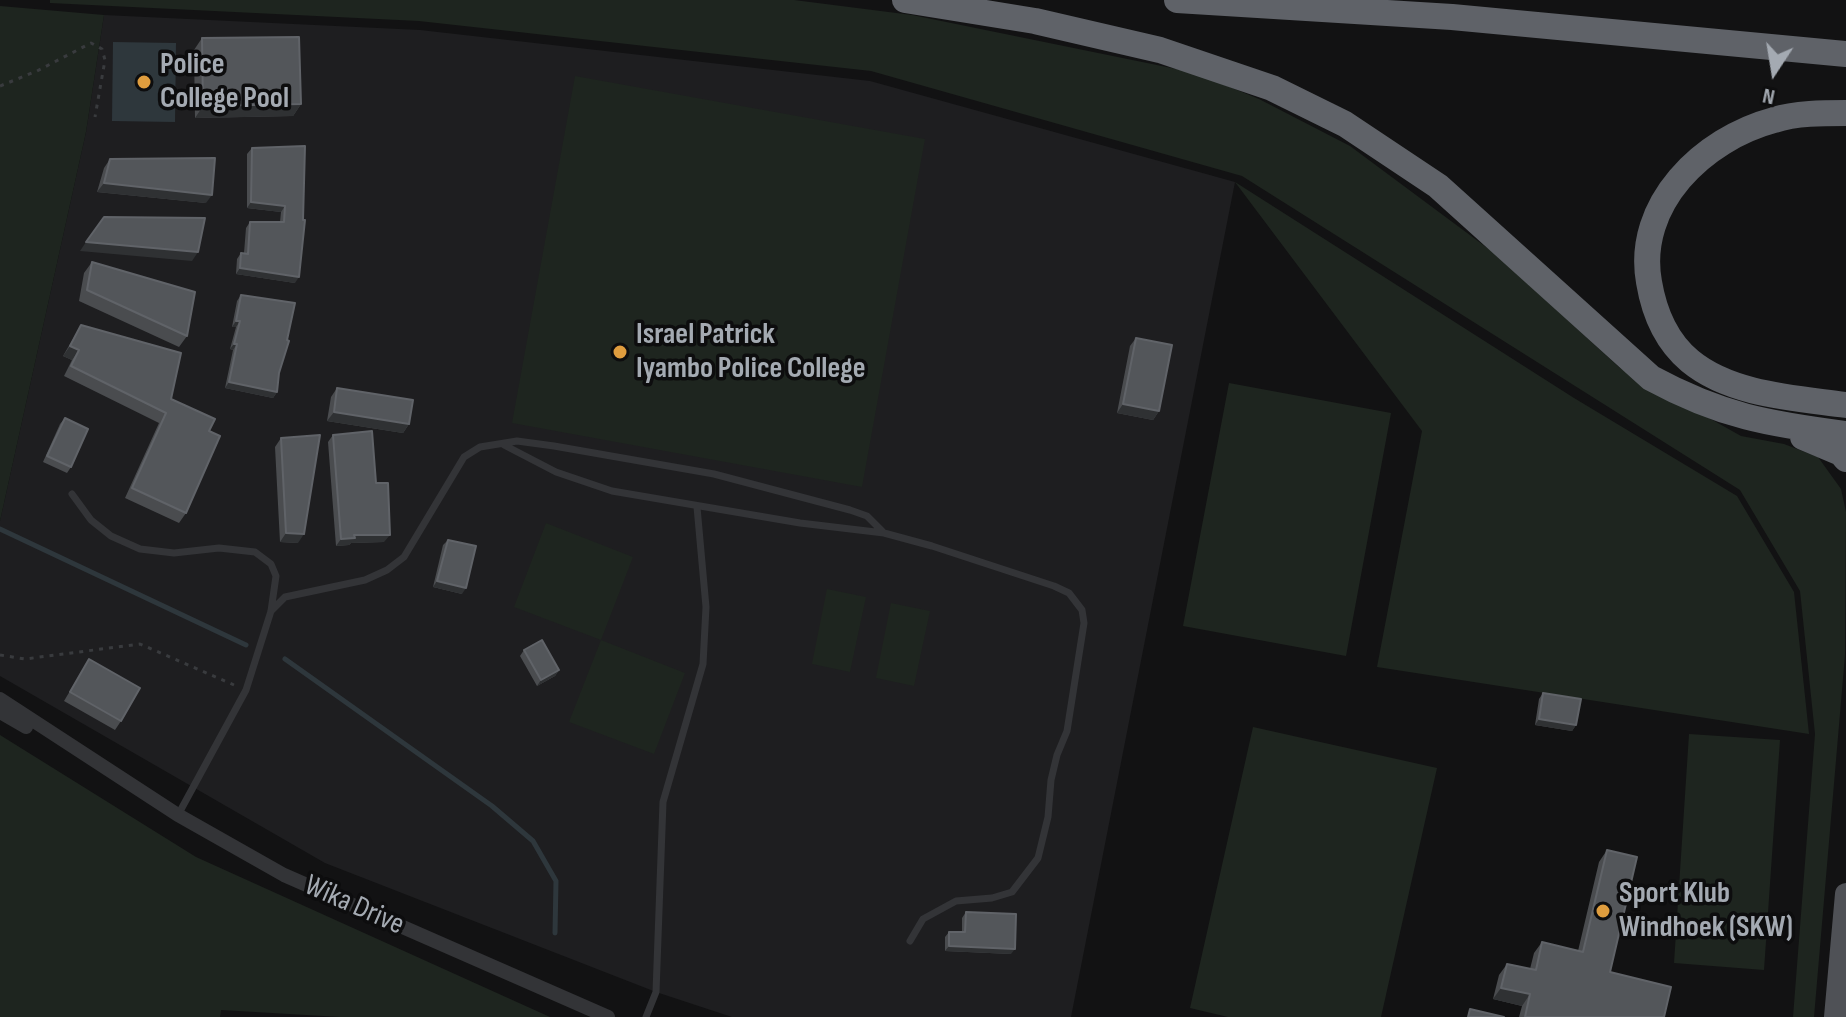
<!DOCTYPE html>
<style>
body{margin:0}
#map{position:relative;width:1846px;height:1017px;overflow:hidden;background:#121213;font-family:"Sofia Sans Condensed",sans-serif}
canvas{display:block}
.north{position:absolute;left:1734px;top:32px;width:80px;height:80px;-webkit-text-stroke:6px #0d0d0e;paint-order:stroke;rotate:192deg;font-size:22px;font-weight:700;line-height:32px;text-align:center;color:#a4aab2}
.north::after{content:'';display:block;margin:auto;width:28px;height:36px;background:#a4aab2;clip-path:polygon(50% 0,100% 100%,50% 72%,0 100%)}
</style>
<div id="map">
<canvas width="1846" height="1017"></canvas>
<div class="north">N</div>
</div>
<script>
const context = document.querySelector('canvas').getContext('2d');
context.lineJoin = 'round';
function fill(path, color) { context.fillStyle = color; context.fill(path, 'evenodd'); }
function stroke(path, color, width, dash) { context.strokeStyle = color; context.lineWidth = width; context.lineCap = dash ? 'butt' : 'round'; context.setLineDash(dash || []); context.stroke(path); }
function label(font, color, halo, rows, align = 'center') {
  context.font = font + ' "Sofia Sans Condensed",sans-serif'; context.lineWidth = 7; context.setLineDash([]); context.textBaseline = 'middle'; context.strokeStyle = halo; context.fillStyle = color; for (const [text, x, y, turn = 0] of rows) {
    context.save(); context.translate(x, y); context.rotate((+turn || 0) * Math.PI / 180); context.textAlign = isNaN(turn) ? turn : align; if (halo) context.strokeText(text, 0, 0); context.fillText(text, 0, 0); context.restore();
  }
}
fill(new Path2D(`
 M104 15 420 30 870 81 1235 182 1071 1017H732L656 992 325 863 0 676V521L86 132Z`), '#1e1e20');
fill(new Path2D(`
 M50 0H794L912 15 1196 73 1259 99 1350 146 1494 253 1620 368 1741 436 1784 444 1818 457 1841 489 1846 512 1845 655 1814 1017H1793L1815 734 1800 591 1740 490 1242 176 871 71 419 21 50 3Z
 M0 6 104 15 86 132 0 521Z
 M575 76 925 139 862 487 512 423Z
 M1235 182 1574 398 1737 496 1794 592 1809 734 1377 667 1422 431Z
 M1229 383 1391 413 1346 656 1183 626Z
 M546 523 633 557 601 640 685 673 654 754 569 722 601 640 514 607Z
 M827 589 866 597 850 672 812 664Z
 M891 603 930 611 914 686 876 678Z
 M1253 727 1437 768 1381 1017H1228L1190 1008Z
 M1689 734 1780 740 1764 970 1674 963Z
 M0 735 196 857 550 1017H340L221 1010 220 1017H0Z`), '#1e251f');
fill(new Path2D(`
 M113 42 176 43 175 122 112 121Z`), '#2e373c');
stroke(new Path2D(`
 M0 529 246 645
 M285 659 492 806 533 841 556 881 555 933`), '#2e373c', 5);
stroke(new Path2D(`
 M0 86 37 71 91 43 102 49 105 60 95 117
 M0 655 25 659 140 644 234 685`), '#393b3e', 3, [4, 6]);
stroke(new Path2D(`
 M504 445 556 472 612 491 800 523 884 533 932 546 1054 586 1069 593 1082 610 1084 623 1067 731 1057 755 1051 780 1048 817 1038 858 1012 892 992 898 956 901 923 919 910 941
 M72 494 91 520 111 536 140 549 174 553 219 548 255 552 271 564 276 576 271 611 246 690 178 815
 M271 611 285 597 365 580 387 570 404 557 464 457 480 447 517 441 554 446 714 474 850 510 867 516 882 531
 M646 1017 656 992 663 802 703 664 706 607 697 507`), '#333437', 7);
stroke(new Path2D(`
 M0 699 178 815 284 875 608 1017
 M0 712 26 727`), '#333437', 14);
stroke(new Path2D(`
 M1835 1017 1846 894`), '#4f5156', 22);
stroke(new Path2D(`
 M905 0 1035 21 1160 50 1272 88 1345 124 1438 186 1651 378C1721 416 1769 424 1846 434
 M1177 0 1452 17 1846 54
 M1846 113C1823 113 1796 113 1774 120 1703 139 1635 204 1649 282 1654 312 1666 341 1690 361 1731 395 1796 398 1846 405
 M1803 437 1841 453 1846 459`), '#5f6268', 26);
fill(new Path2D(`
 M202 38 301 104 293 116 195 118 194 50Z
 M305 146 295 283 236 274 237 259 241 253H244L246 228 250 222H280L281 212 247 208V154L252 148Z
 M110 159 206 203 97 192 104 168Z
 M92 262 187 336 179 347 79 301 84 273Z
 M241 295 279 373 277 392 273 398 225 388 233 350 230 349 236 327H232L237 301Z
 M81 325 209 431 186 513 179 523 125 498 159 423 64 376 72 360 63 356Z
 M1136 338 1159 411 1153 420 1117 413 1130 346Z
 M337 388 409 424 403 433 327 421 331 397Z
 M65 418 71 467 67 473 43 462 60 424Z
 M333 435 376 483 384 542 351 543 349 545 336 546 328 442Z
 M281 438 298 543 280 542 275 447Z
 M448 540 462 594 433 587 443 545Z
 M524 650 559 670 555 676 537 686 520 656Z
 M89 659 121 721 115 730 64 701Z
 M1543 693 1576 725 1572 731 1535 725 1539 699Z
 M1607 850 1610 972 1664 1017H1519L1522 1006 1493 999 1499 975 1507 964 1530 969 1534 953 1542 942 1578 951 1599 862Z
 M966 912 1011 954 945 951V937L949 932H962V918Z`), '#4a4c4f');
fill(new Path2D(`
 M301 104 293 116 195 118 203 106Z
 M104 183 212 195 206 203 97 192Z
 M251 202 285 206 281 212 247 208Z
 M86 242 198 252 192 261 80 251Z
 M240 268 299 277 295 283 236 274Z
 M236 321H240L236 327H232Z
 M234 344H237L233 350 230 349Z
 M70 346 79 350 72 360 63 356Z
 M229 382 277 392 273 398 225 388Z
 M1123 404 1159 411 1153 420 1117 413Z
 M334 412 409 424 403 433 327 421Z
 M286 533 304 534 298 543 280 542Z
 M354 535H390L384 542 351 543 349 545 336 546 341 539Z
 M437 581 466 588 462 594 433 587Z
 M559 670 555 676 537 686 541 680Z
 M1539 719 1576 725 1572 731 1535 725Z
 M949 946 1015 949 1011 954 945 951Z
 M1501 988 1530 994 1522 1006 1493 999Z`), '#2f3133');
const building = new Path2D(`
 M299 37 301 104 203 106 202 38Z
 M305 146 303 220H305L299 277 240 268 241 253 248 254 250 222H284L285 206 251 202 252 148Z
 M215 158 212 195 104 183 110 159Z
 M104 217 205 218 198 252 86 242Z
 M92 262 195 292 187 336 87 290Z
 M241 295 295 303 287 340 289 341 279 373 277 392 229 382 237 344H234L240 321H236Z
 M81 325 181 353 171 399 215 419 209 431 220 436 186 513 132 488 166 413 71 366 79 350 70 346Z
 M1136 338 1172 345 1159 411 1123 404Z
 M337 388 413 400 409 424 334 412Z
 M65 418 88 429 71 467 47 456Z
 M372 431 376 483H388L390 535H354L355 538 341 539 333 435Z
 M320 435 304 534 286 533 281 438Z
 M448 540 476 546 466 588 437 581Z
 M542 640 559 670 541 680 524 650Z
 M89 659 140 688 121 721 70 692Z
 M1543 693 1581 699 1576 725 1539 719Z
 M1607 850 1637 857 1610 972 1671 987 1664 1017H1525L1530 994 1501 988 1507 964 1536 970 1542 942 1583 952Z
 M966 912 1016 914 1015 949 949 946V932H965Z
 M1470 1009 1504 1017H1468Z`);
fill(building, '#53565a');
stroke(building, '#606368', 2);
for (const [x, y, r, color] of [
 [144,82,8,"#df9d3e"],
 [620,352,8,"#df9d3e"],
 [1603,911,8,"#df9d3e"]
]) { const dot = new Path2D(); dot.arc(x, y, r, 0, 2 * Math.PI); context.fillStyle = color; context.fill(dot); stroke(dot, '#0d0d0e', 3); }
label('bold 30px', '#a4aab2', '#0d0d0e', [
 ["Police",160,65],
 ["College Pool",160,99],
 ["Israel Patrick",636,335],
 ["Iyambo Police College",636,369],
 ["Sport Klub",1619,894],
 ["Windhoek (SKW)",1619,928]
], 'left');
label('30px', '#a4aab2', '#0d0d0e', [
 ["Wika Drive",354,906,24]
]);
</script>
